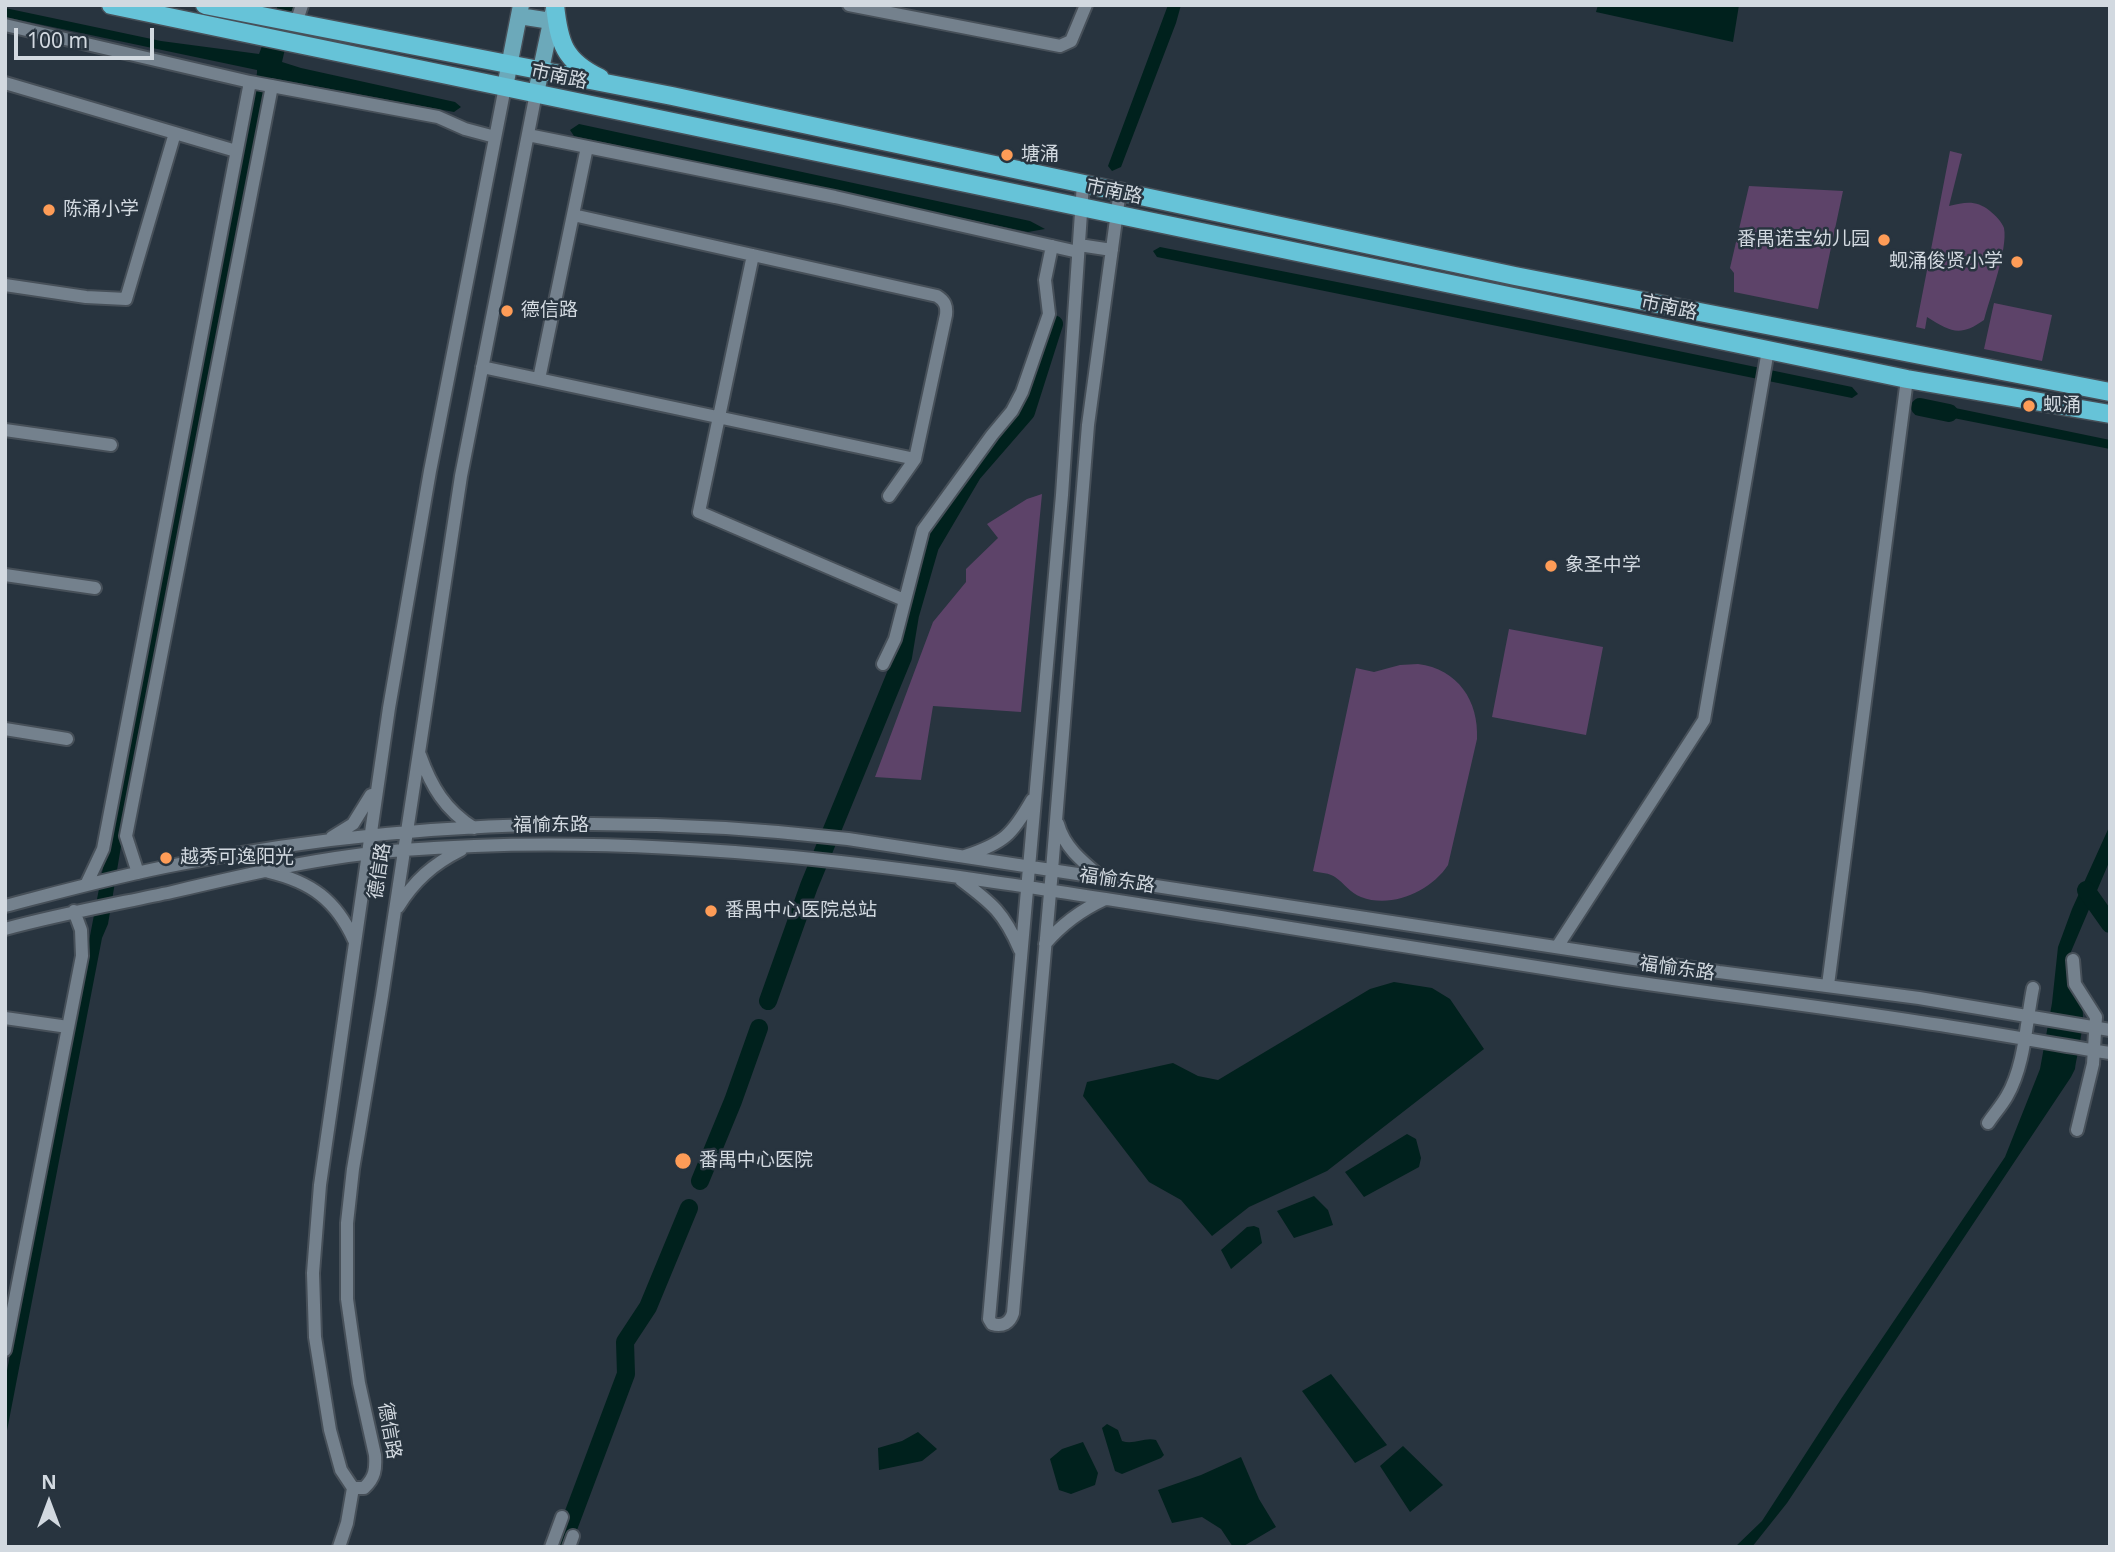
<!DOCTYPE html>
<meta charset="utf-8">
<style>
body{margin:0}
#map{position:relative;width:2115px;height:1552px;overflow:hidden;background:#28343f;font-family:"Noto Sans",sans-serif}
canvas{display:block}
.frame{position:absolute;inset:0;border:7px solid #d2d9e0;pointer-events:none}
.north{position:absolute;left:14px;top:1468px;width:70px;height:70px;-webkit-text-stroke:5px #28343f;paint-order:stroke;rotate:0deg;font-size:19px;font-weight:700;line-height:28px;text-align:center;color:#d2d9e0}
.north::after{content:'';display:block;margin:auto;width:24px;height:32px;background:#d2d9e0;clip-path:polygon(50% 0,100% 100%,50% 72%,0 100%)}
.scale{position:absolute;left:14px;top:28px;width:140px;height:32px;box-sizing:border-box;border:4px solid #d2d9e0;border-top:0;padding-left:9px;font-size:21px;line-height:24px;white-space:nowrap;color:#d2d9e0;-webkit-text-stroke:5px #28343f;paint-order:stroke}
</style>
<div id="map">
<canvas width="2115" height="1552"></canvas>
<div class="frame"></div>
<div class="north">N</div>
<div class="scale">100 m</div>
</div>
<script>
const context = document.querySelector('canvas').getContext('2d');
context.lineJoin = 'round';
function fill(path, color) { context.fillStyle = color; context.fill(path, 'evenodd'); }
function stroke(path, color, width, dash) { context.strokeStyle = color; context.lineWidth = width; context.lineCap = dash ? 'butt' : 'round'; context.setLineDash(dash || []); context.stroke(path); }
function label(font, color, halo, rows, align = 'center') {
  context.font = font + ' "Noto Sans","Noto Sans SC",sans-serif'; context.lineWidth = 5; context.setLineDash([]); context.textBaseline = 'middle'; context.strokeStyle = halo; context.fillStyle = color; for (const [text, x, y, turn = 0] of rows) {
    context.save(); context.translate(x, y); context.rotate((+turn || 0) * Math.PI / 180); context.textAlign = isNaN(turn) ? turn : align; if (halo) context.strokeText(text, 0, 0); context.fillText(text, 0, 0); context.restore();
  }
}
fill(new Path2D(`
 M1950 151 1962 154 1949 206C1966 202 1976 200 1990 211 1995 215 2002 222 2004 228 2008 249 1990 297 1984 320 1960 337 1951 332 1927 317L1925 329 1916 327Z
 M1749 186 1843 191 1818 309 1734 292V273L1730 268Z
 M1994 303 2052 315 2042 361 1984 349Z
 M1042 494 1021 712 933 706 921 780 875 777 933 622 966 582V569L998 538 987 524 1027 499Z
 M1509 629 1603 647 1586 735 1492 717Z
 M1418 664C1458 669 1479 701 1477 739L1448 865C1431 891 1392 909 1361 897 1350 893 1344 883 1335 877 1330 873 1320 873 1313 871L1356 668 1374 672 1400 665Z`), '#5d4369');
fill(new Path2D(`
 M278 5H295L282 62 301 68 455 102 461 107 454 112 272 78 267 84 141 727 108 924 102 938 5 1441V1381L165 543 257 73V70L5 17V8L161 41 259 54Z
 M1168 5H1181L1176 23 1121 167 1112 171 1108 166Z
 M1598 5H1739L1733 42 1596 12Z
 M579 124 1030 221 1045 229 1028 232 574 136 570 130Z
 M1160 247 1529 320 1852 387 1858 394 1852 398 1157 257 1153 251Z
 M1931 403 2110 440V449L1928 413 1925 408Z
 M2110 825V860L2070 954C2066 976 2077 988 2082 1008 2086 1021 2077 1054 2075 1069L2071 1077 1787 1503 1752 1547H1735L1762 1521 1841 1399 2005 1157 2040 1069 2052 1003 2058 947 2072 909Z
 M1394 982 1432 988 1450 999 1484 1049 1327 1171 1249 1207 1212 1236 1181 1200 1149 1182 1083 1096 1087 1082 1173 1063 1198 1076 1218 1080 1370 989Z
 M1407 1134 1416 1139 1421 1158 1419 1167 1364 1197 1345 1172Z
 M1314 1196 1328 1210 1333 1225 1294 1238 1277 1211Z
 M1254 1226 1259 1228 1262 1243 1231 1269 1221 1250 1247 1227Z
 M1331 1374 1387 1445 1355 1463 1302 1391Z
 M1107 1424 1118 1430 1122 1441C1134 1445 1144 1437 1156 1440L1164 1455 1161 1458 1122 1474 1115 1471 1102 1428Z
 M918 1432 937 1449 922 1461 879 1470 878 1448 902 1441Z
 M1083 1442 1098 1473 1095 1485 1071 1494 1059 1490 1050 1459 1062 1449Z
 M1403 1446 1443 1485 1410 1512 1380 1466Z
 M1241 1457 1259 1499 1276 1527 1242 1547H1233L1221 1529 1202 1517 1172 1523 1158 1490 1201 1475Z`), '#00211d');
stroke(new Path2D(`
 M1920 407 1949 413
 M2086 890 2110 924
 M768 1001 809 886 903 657 910 615 930 546 973 473 1026 412 1054 324
 M700 1181 733 1101 759 1028
 M561 1547 626 1374 625 1342 648 1307 689 1208`), '#00211d', 18);
const minor = new Path2D(`
 M849 5 1060 46 1071 41 1086 5
 M296 23 302 5
 M5 25 250 82 438 117 465 129 495 137
 M5 83 236 151
 M505 87 430 471 389 708 320 1185 313 1273 315 1337 330 1430 341 1470 353 1488H364C375 1478 376 1469 375 1455L359 1383 347 1299V1223L353 1169 382 996 461 476 536 93
 M528 135 835 197 1078 252
 M1083 183 1062 495 989 1319 992 1324C1003 1327 1010 1323 1013 1313L1052 870 1088 425 1120 190
 M573 215 937 296C945 301 947 306 946 315L915 459 889 496
 M1079 245 1112 250
 M753 255 699 512 904 600
 M5 285 86 297 126 299 175 133
 M482 367 915 459
 M539 379 587 147
 M5 430 111 445
 M5 575 95 588
 M883 664 895 639 923 530 992 435 1012 411 1022 392 1049 314 1045 280 1052 246
 M5 729 67 739
 M420 755C431 786 445 810 474 828
 M1058 824C1064 847 1083 862 1101 877
 M332 837 353 824 371 795
 M965 856C1004 843 1012 835 1032 800
 M269 872C311 882 336 900 354 940
 M138 873 126 836 272 86
 M961 880C993 904 1004 913 1020 950
 M86 885 103 849 250 82
 M5 906C63 891 121 875 180 864 400 821 626 813 848 839L1719 972 1919 998 2110 1030
 M398 907C414 881 433 864 461 850
 M5 929C60 914 116 904 172 892 248 874 325 856 403 850 690 827 971 878 1253 922 1373 941 1493 961 1613 979 1715 994 1818 1006 1920 1022 1983 1031 2046 1043 2110 1053
 M1045 944C1062 924 1081 910 1105 899
 M1557 947 1704 720 1768 350
 M2073 960 2075 984 2096 1017 2093 1064 2077 1130
 M1828 985 1907 379
 M5 1018 68 1027
 M1988 1123C1994 1114 2002 1105 2007 1096 2025 1065 2026 1022 2033 988
 M5 1350 82 956 81 930 74 911
 M339 1547 347 1523 353 1488
 M551 1547 562 1517
 M569 1547 573 1536`);
const major = new Path2D(`
 M519 16 551 21
 M505 87 521 5
 M536 93 554 8`);
const highway = new Path2D(`
 M111 5 1907 379 2110 414
 M205 5 672 96 1515 276 2110 392
 M555 5C559 43 564 61 600 78`);
stroke(minor, '#475059', 16);
stroke(major, '#475059', 19);
stroke(highway, '#475059', 21);
stroke(minor, '#74818d', 12);
stroke(major, '#6ca9ba', 16);
stroke(highway, '#66c3d8', 18);
for (const [x, y, r, color] of [
 [1007,155,7,"#fe9c57"],
 [49,210,7,"#fe9c57"],
 [1884,240,7,"#fe9c57"],
 [2017,262,7,"#fe9c57"],
 [507,311,7,"#fe9c57"],
 [2029,406,7,"#fe9c57"],
 [1551,566,7,"#fe9c57"],
 [166,858,7,"#fe9c57"],
 [711,911,7,"#fe9c57"],
 [683,1161,9,"#fe9c57"]
]) { const dot = new Path2D(); dot.arc(x, y, r, 0, 2 * Math.PI); context.fillStyle = color; context.fill(dot); stroke(dot, '#28343f', 2.5); }
label('19px', '#d2d9e0', '#28343f', [
 ["市南路",559,77,12],
 ["市南路",1114,192,12],
 ["市南路",1669,308,12],
 ["福愉东路",551,826],
 ["德信路",380,871,-81],
 ["福愉东路",1117,881,9],
 ["福愉东路",1677,969,8],
 ["德信路",389,1431,80]
]);
label('19px', '#d2d9e0', '#28343f', [
 ["塘涌",1021,155],
 ["陈涌小学",63,210],
 ["番禺诺宝幼儿园",1870,240,"right"],
 ["蚬涌俊贤小学",2003,262,"right"],
 ["德信路",521,311],
 ["蚬涌",2043,406],
 ["象圣中学",1565,566],
 ["越秀可逸阳光",180,858],
 ["番禺中心医院总站",725,911],
 ["番禺中心医院",699,1161]
], 'left');
</script>
